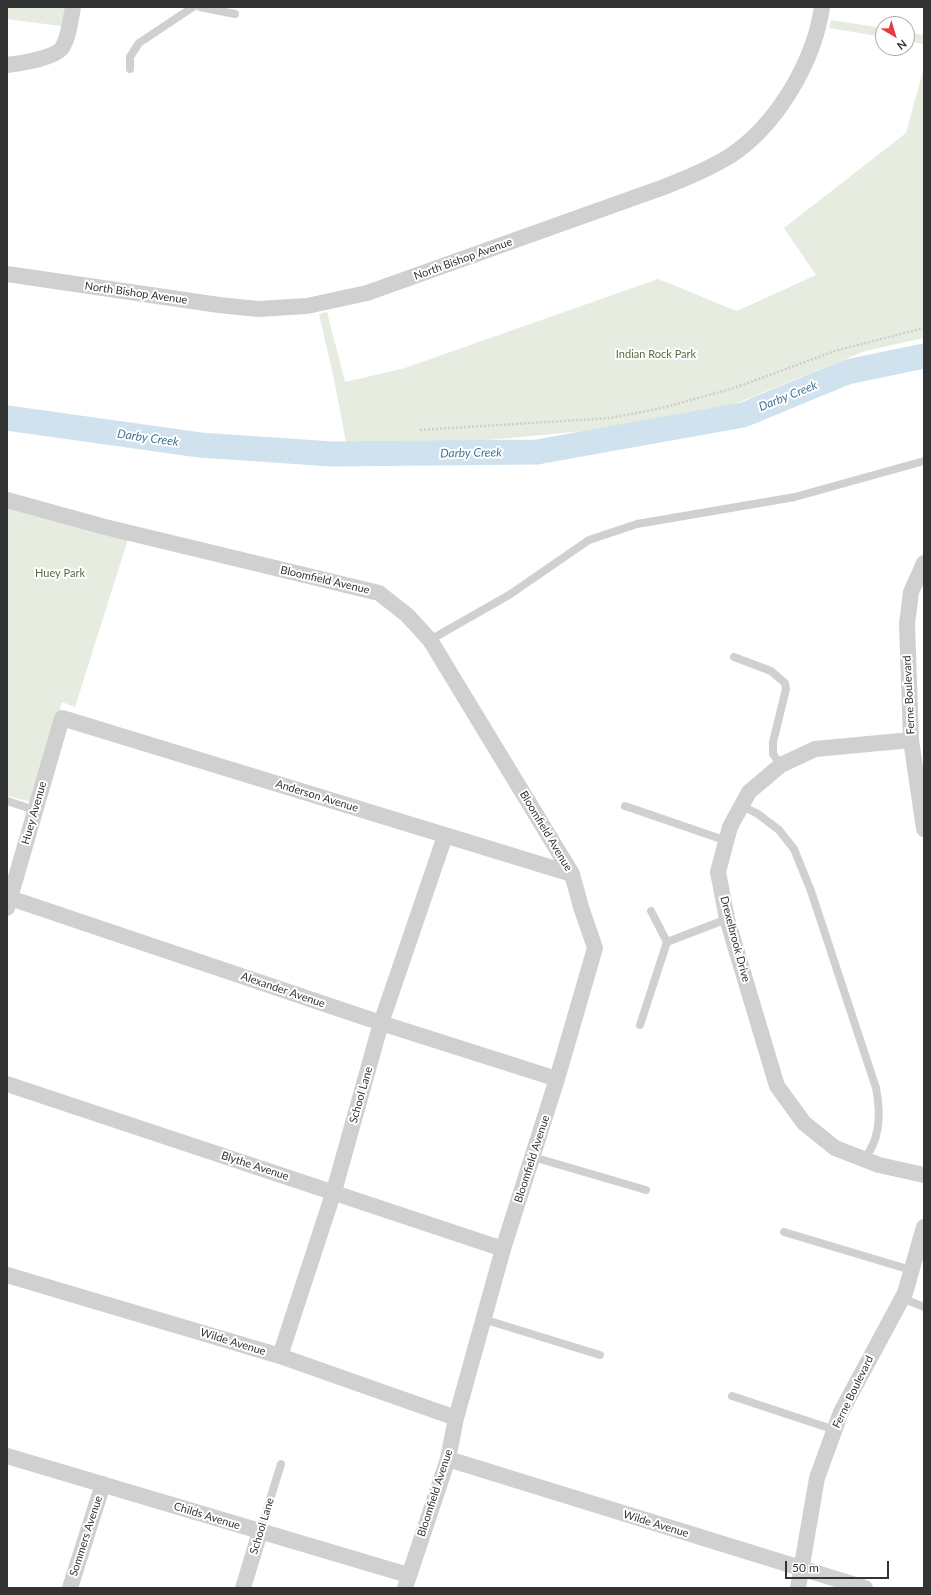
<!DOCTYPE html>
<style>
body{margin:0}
#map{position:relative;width:931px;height:1595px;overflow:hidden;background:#fff;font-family:Lato,sans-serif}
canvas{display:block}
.frame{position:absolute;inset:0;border:8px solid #333;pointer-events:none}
.north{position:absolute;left:875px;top:16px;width:40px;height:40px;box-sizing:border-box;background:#fff;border:1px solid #adadad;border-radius:50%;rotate:142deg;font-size:11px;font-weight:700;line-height:16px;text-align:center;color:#333}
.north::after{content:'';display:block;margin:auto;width:14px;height:18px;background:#e63946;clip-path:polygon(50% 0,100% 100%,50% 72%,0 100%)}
.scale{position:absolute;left:785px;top:1561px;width:104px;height:18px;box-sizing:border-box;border:2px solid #333;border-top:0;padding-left:5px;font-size:12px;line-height:14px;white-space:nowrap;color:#333;-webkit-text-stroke:3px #fff;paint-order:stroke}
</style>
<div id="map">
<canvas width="931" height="1595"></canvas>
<div class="frame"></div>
<div class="north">N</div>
<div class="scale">50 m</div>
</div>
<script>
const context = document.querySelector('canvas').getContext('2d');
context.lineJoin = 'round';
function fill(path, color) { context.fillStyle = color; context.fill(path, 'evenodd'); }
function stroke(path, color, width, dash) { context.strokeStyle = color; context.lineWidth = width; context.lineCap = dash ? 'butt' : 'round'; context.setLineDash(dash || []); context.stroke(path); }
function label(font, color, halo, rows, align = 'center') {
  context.font = font + ' Lato,sans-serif'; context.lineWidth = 4; context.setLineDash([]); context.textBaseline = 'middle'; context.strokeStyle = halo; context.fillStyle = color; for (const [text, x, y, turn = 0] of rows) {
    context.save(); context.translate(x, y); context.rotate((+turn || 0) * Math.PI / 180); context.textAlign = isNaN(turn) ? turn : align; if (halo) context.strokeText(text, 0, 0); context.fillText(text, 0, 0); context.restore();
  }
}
fill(new Path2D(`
 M7 7H71L68 27 7 19Z
 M831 20 883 28V37L829 28Z
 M907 32 924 35V44L907 41Z
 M924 67V338L865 351 693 421 348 453 335 384 319 314 327 312 345 382 402 369 658 279 737 311 816 275 784 228 906 133Z
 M7 503 129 536 75 707 62 702 31 802 7 796Z`), '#e6ecdf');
stroke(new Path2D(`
 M7 418 200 445 332 454 537 452 743 415 847 372 924 356`), '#cfe2ee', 25);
stroke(new Path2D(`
 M420 430 610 418 662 408 734 388 835 351 924 328`), '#cdcdcd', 2.5, [2, 2]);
stroke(new Path2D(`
 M200 7 235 14
 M130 69V57L139 43 193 7
 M430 640 509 595 589 540 637 524 795 497 924 461
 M734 657 771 671 785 683 786 689 773 742V754L781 765
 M7 801 35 810
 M625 806 727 841
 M742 806 758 814 779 830 794 849 811 891 876 1088C881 1113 881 1139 864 1159
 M651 911 667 942
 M640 1025 667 942 727 919
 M533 1157 646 1190
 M784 1232 911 1270
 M902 1298 924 1307
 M483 1319 600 1355
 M732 1396 835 1430
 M260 1532 281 1464`), '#d0d0d0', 8);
stroke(new Path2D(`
 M7 65C20 63 52 59 61 49 68 41 71 18 73 7
 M7 274 219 305 258 309 307 306 367 293 664 187C687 178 709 169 730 156 777 125 814 62 822 7
 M7 500 105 527 379 593 407 615 430 640 572 874 581 907 595 948 557 1079 503 1249 456 1418 448 1459 405 1588
 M924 563 911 592 907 624 911 740 924 829
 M911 740 815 749 781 765 749 792 730 827 718 872 727 919 777 1086 804 1123 835 1148 879 1165 924 1175
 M10 898 381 1023 557 1079
 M7 908 62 718 572 874
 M7 1084 503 1249
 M7 1275 280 1356 456 1418
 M280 1356 334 1191 381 1023 445 836
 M7 1456 408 1575
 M448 1459 865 1588
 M70 1588 103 1484
 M243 1588 260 1532
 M798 1588 817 1478 841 1412 905 1293 924 1227`), '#d0d0d0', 16);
label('11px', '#333', '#fff', [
 ["North Bishop Avenue",463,259,-20],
 ["North Bishop Avenue",136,293,8],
 ["Bloomfield Avenue",325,580,13],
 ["Ferne Boulevard",909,695,-93],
 ["Anderson Avenue",317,796,17],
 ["Huey Avenue",34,813,-74],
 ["Bloomfield Avenue",546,831,59],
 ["Drexelbrook Drive",735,939,75],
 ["Alexander Avenue",283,990,19],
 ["School Lane",361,1095,-74],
 ["Bloomfield Avenue",532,1159,-72],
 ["Blythe Avenue",255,1166,18],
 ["Wilde Avenue",233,1342,17],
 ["Ferne Boulevard",853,1392,-64],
 ["Bloomfield Avenue",435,1493,-72],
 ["Childs Avenue",207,1516,17],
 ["Wilde Avenue",656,1524,17],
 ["School Lane",262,1526,-73],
 ["Sommers Avenue",86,1536,-72]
]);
label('11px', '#56703f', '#fff', [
 ["Indian Rock Park",656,354],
 ["Huey Park",60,573]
]);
label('italic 12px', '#3f7597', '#fff', [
 ["Darby Creek",788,396,-22],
 ["Darby Creek",148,438,8],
 ["Darby Creek",471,453,-1]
]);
</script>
